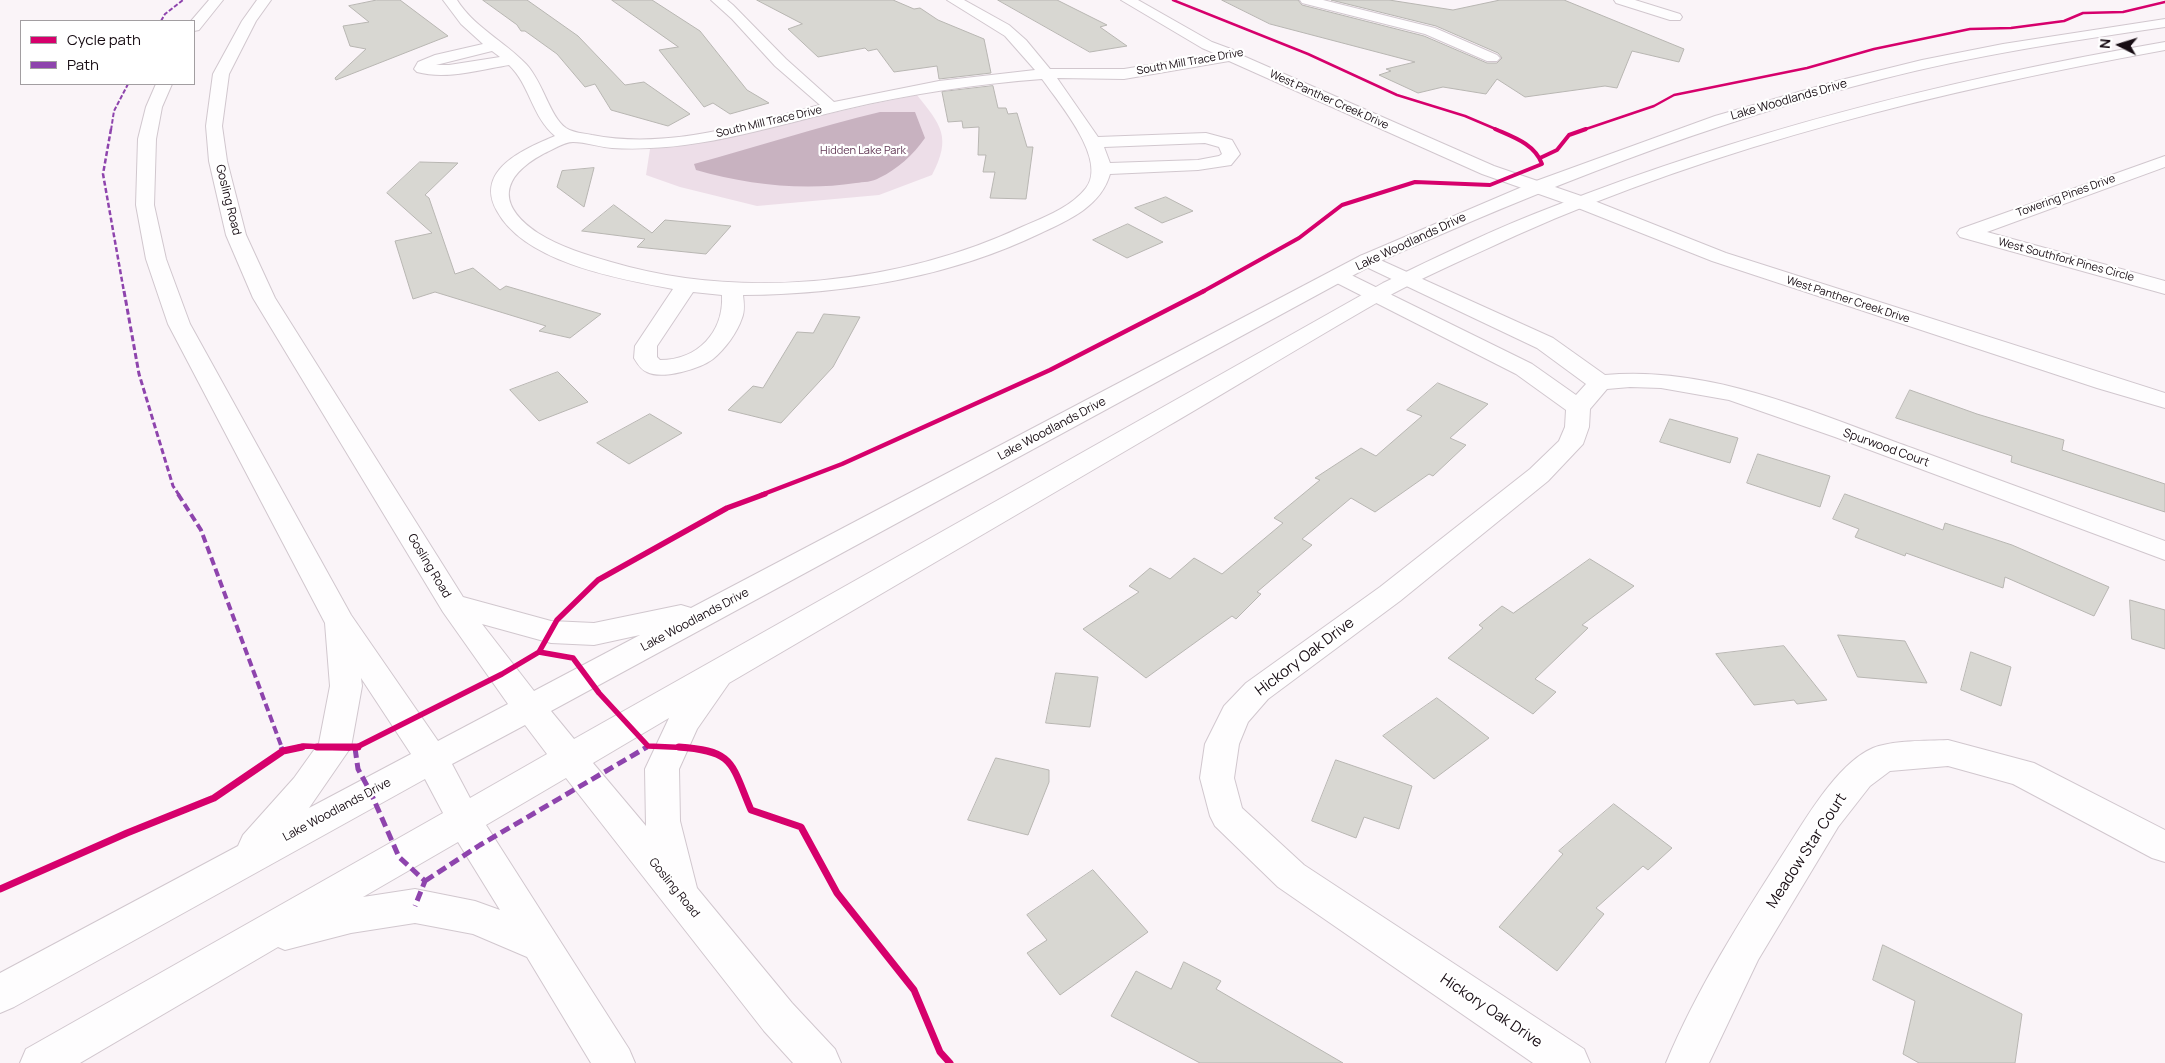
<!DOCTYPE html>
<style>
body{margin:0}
#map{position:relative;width:2165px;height:1063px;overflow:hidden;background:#faf4f8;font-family:Manrope,sans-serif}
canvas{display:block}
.legend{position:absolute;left:20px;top:20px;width:175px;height:65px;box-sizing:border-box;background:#fff;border:1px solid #a29ea1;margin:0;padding:6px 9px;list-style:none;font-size:15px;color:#170c13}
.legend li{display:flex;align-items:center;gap:10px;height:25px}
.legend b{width:25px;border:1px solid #a29ea1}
.north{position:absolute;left:2095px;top:20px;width:50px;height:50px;-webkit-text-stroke:4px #fff;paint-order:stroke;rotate:275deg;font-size:14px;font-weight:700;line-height:20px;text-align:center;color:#170c13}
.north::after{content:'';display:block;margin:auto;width:18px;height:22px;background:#170c13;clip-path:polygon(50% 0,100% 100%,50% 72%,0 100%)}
</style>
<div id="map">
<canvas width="2165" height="1063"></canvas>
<ul class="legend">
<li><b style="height:6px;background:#d6006c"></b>Cycle path</li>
<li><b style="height:6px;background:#8e44ad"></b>Path</li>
</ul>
<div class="north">N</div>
</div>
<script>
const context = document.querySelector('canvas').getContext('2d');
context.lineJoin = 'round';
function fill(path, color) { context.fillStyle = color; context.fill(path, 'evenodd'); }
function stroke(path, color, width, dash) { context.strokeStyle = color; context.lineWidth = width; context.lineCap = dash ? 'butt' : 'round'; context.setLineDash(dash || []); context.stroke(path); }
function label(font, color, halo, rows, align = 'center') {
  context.font = font + ' Manrope,sans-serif'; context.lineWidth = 4.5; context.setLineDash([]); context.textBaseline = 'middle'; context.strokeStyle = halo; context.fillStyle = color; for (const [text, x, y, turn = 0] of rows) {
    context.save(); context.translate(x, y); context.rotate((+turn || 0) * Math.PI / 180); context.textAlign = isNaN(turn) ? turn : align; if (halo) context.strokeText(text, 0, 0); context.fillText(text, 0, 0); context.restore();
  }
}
fill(new Path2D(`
 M917 95C941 125 952 137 932 175L879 195 757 206 680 187 646 175 650 149C740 137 828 112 917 95Z`), '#eddee8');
fill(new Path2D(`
 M880 112H915L925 138C913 155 898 169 879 178 873 182 863 182 856 183 804 191 748 185 696 170L694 164C756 147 818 127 880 112Z`), '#c8b2c0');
const building = new Path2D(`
 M377 0H400L448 36 336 80 335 78 366 49 350 46 343 26 369 22 349 6Z
 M483 0H527L578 36 625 85 644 82 690 114 668 126 611 110 595 84 585 87 557 54 525 31H521L517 25Z
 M612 0H652L700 31 747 90 769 103 730 114 713 103 704 107 659 50 678 47Z
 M757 0H893L914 9 920 8 938 20 984 39 991 73 939 79 937 66 894 72 877 49 868 51 865 48 818 57 788 29 802 24Z
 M998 0H1057L1107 25 1100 27 1127 46 1090 52Z
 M1222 0H1298L1302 5 1424 36 1487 63H1497L1502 58 1498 53 1436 26 1331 0H1389L1453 10 1500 0H1564L1684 49 1679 62 1632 51 1617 88 1605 86 1525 97 1497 79 1486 94 1443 87 1418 93 1379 75 1391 71 1386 69 1415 62 1270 24Z
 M993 86 998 108H1006L1008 114 1017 113 1027 147H1033L1026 199 990 198 995 172H983L986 155H978L979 127 963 128 962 121 948 122 942 92Z
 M420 162 458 163 425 195 429 198 455 274 473 268 500 290 506 286 601 314 570 338 539 331 546 326 435 292 413 299 395 241 432 233 387 193Z
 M594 168 584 207 557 187 562 171Z
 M1166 197 1193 211 1162 223 1135 208Z
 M614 205 652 233 665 220 731 226 706 254 637 247 645 239 582 231Z
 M1128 224 1163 242 1127 258 1093 240Z
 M824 314 860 317 833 367 781 423 728 410 753 386 763 388 797 332 813 333Z
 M558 372 588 402 539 421 510 390Z
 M1438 383 1488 404 1450 438 1466 445 1433 476 1429 474 1375 512 1351 498 1302 539 1312 545 1257 592 1261 594 1236 619 1232 616 1146 678 1083 629 1139 592 1129 586 1150 568 1170 579 1194 558 1222 574 1283 523 1274 518 1320 480 1315 478 1361 448 1376 456 1422 416 1407 410Z
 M1910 390 1977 414 2064 440 2062 450 2165 484V512L2011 462 2012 456 1896 418Z
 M650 414 682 433 629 464 597 443Z
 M1670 419 1738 438 1730 463 1660 442Z
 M1758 454 1830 476 1820 507 1747 483Z
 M1845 494 1943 530 1945 523 2012 545 2109 587 2094 616 2005 577 2003 588 1906 553 1905 556 1855 537 1859 529 1833 519Z
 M1590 559 1634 586 1582 625 1588 628 1535 679 1556 692 1533 714 1448 658 1483 628 1479 625 1502 606 1513 613Z
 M2130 600 2165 610V649L2132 639Z
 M1838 635 1905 641 1927 683 1858 677Z
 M1784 646 1827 700 1797 704 1794 700 1754 705 1716 654Z
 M1971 652 2011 667 2001 706 1961 690Z
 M1056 673 1098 677 1090 727 1046 723Z
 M1437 698 1489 738 1434 779 1383 736Z
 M996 758 1049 770V782L1028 835 968 820Z
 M1336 760 1412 786 1399 829 1364 817 1356 838 1312 821Z
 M1614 804 1672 848 1648 870 1643 866 1596 908 1604 914 1557 971 1499 927 1563 854 1559 851Z
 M1093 870 1148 932 1060 995 1027 953 1047 940 1027 915Z
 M1883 945 2022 1014 2015 1063H1919L1903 1054 1915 1001 1873 980Z
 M1184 962 1221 981 1216 989 1343 1063H1200L1111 1016 1136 971 1171 989Z`);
fill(building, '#d8d7d2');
stroke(building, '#b8b6b2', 1);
const minor = new Path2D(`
 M443 0H457C474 27 504 41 526 64 543 82 550 117 566 128 574 133 583 133 592 135 668 150 747 124 820 105L775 66 732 19 711 0H727L733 5 786 59 834 102 939 81 1035 70 1005 36 947 0H964L1009 25 1026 40 1050 69H1124L1216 54 1202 48 1121 0H1138L1212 42 1239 52 1241 55 1494 166 1587 198 1726 253 2165 393V408L2097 388 1712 261 1573 206 1482 174 1229 61 1124 79 1057 78 1098 137 1206 133 1232 140 1240 154 1231 165 1198 170 1110 174C1101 206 1069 220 1041 233 948 278 845 294 743 295 744 303 745 311 742 318 737 333 725 349 713 359 700 369 662 380 647 372 641 370 637 363 634 358L635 346 673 289C620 279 525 263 497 211 474 170 524 149 555 136 532 117 530 85 509 65 479 70 446 80 417 72L414 69 418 62 435 55 483 44 461 24ZM492 51 500 57 449 65H436ZM1042 79C1059 103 1108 160 1086 188 1071 207 1045 217 1024 226 901 284 742 301 611 262 587 255 560 247 538 233 496 205 501 177 543 154 552 150 564 142 573 142 586 142 599 147 612 148 693 153 768 127 846 109 910 94 976 84 1042 79ZM1205 143 1219 147 1222 154 1219 156 1198 160 1110 163 1104 147ZM693 292 722 295C724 332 698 360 660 360L657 357V346Z
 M1300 0H1323L1435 28 1497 55 1500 58 1497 61H1487L1425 34 1302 3Z
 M1614 0H1635L1680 14 1682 17 1680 20H1670L1616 3Z
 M2165 156V167L1987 232 2165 281V294L1960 237 1957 233 1960 229Z
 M1367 254 1553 338 1605 375C1710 365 1815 413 1912 448 1996 479 2081 510 2165 541V560L1835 437 1729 400 1661 388 1630 387 1607 389 1590 409 1589 427 1583 444 1548 481 1400 601 1268 699 1248 722 1239 744 1234 778 1242 808 1304 865 1584 1049 1590 1063H1533L1278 887 1215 826 1210 816 1200 778 1205 744 1224 706 1246 683 1380 587 1530 469 1559 441 1565 427 1566 410 1516 374 1331 280 1328 276 1331 272 1338 270 1345 272 1532 364 1576 395 1586 384 1537 348 1360 264 1357 260 1360 256Z
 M1948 740 2034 763 2165 830V862L2152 858 2013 784 1948 766 1890 771 1870 786 1838 827 1758 960 1709 1063H1666C1697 989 1740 921 1783 854 1804 822 1836 764 1873 748 1893 740 1926 741 1948 740Z`);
const major = new Path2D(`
 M209 0H223L199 30 194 31V21H191Z
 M257 0H271L256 21 229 74 222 126 227 161 246 235 275 298 463 597 551 621 594 623 681 605 691 608 1360 256 1536 181 1715 116 1837 81 1922 60 2003 44 2165 19V27C2070 41 1975 55 1882 79 1707 123 1539 190 1374 264L551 711 574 739 1383 283C1439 256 1494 229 1552 207 1750 129 1956 78 2165 42V50C1944 90 1722 144 1517 235 1476 254 1434 272 1394 293 1318 336 1243 382 1168 426 1022 512 875 597 729 683L697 729 679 769 680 821 697 888 792 1003 835 1049 841 1063H793L764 1031 566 778 486 825 629 1049 635 1063H591L527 957 473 934 415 923 351 933 285 950 278 947 80 1063H20L26 1049 443 813 425 779 14 1007 0 1013V973L238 846 243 835 294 778 319 743 330 686 325 623 168 324 146 259 136 205 138 139 146 107 156 84H172L162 107 156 139 154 205 166 259 190 324 351 615 438 741 508 704 443 612 253 298 226 235 209 161 206 126 213 74 242 21ZM482 624 551 643 594 645 640 635 534 691ZM361 678 411 754 309 808 351 747 362 686ZM669 718 645 769 646 826 593 763ZM525 725 547 754 470 798 452 764ZM458 842 500 910 475 901 415 889 363 897Z`);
stroke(minor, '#d1c7ce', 2);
stroke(major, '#d1c7ce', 2);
fill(minor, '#fefdfe');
fill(major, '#fefdfe');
stroke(new Path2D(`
 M161 21 165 14 183 0
 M111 130 114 111 128 84`), '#8e44ad', 2, [4.5, 2]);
stroke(new Path2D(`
 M111 129 103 174 124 292`), '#8e44ad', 2.5, [5, 2.5]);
stroke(new Path2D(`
 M124 291 139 374 173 486 179 495`), '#8e44ad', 3, [6, 3]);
stroke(new Path2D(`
 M178 494 201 530 282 748
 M645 748 648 746`), '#8e44ad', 4, [8, 4]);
stroke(new Path2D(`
 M281 747 283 751
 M355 748 358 769 370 791 399 857 425 881 415 906
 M425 881 480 845 647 747`), '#8e44ad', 5, [10, 5]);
stroke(new Path2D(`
 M1173 0 1308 54 1397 95 1465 116 1498 130
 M1583 130 1654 106 1674 95 1807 68 1874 49 1970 29 2011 28 2064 21 2083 13 2123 12 2165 2`), '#d6006c', 2.5);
stroke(new Path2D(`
 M1540 158 1557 150 1569 135 1586 129
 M1202 292 1299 238 1342 205 1415 182 1490 185 1542 164C1535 144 1513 137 1495 129`), '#d6006c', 4);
stroke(new Path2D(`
 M761 495 842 464 1050 370 1204 291`), '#d6006c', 4.5);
stroke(new Path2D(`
 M539 652 573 658 599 693 648 746 693 748
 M297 748 304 746 349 748
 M355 748 502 674 539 652 557 620 598 580 727 508 765 494`), '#d6006c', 5.5);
stroke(new Path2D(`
 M317 747H358
 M679 747C735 751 731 763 751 810L801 827 837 893 914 990 940 1052 950 1063
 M0 889 127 833 214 798 283 751 302 747`), '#d6006c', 7);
label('11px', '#170c13', '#fff', [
 ["South Mill Trace Drive",1190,62,-10],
 ["West Panther Creek Drive",1329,100,24],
 ["South Mill Trace Drive",769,122,-13],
 ["Towering Pines Drive",2066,196,-20],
 ["West Southfork Pines Circle",2066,260,15],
 ["West Panther Creek Drive",1848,300,18]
]);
label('11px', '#603653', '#fff', [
 ["Hidden Lake Park",863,151]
]);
label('12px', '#170c13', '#fff', [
 ["Lake Woodlands Drive",1789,100,-16],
 ["Gosling Road",228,200,76],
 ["Lake Woodlands Drive",1411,242,-25],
 ["Lake Woodlands Drive",1052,429,-28],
 ["Spurwood Court",1886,448,20],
 ["Gosling Road",429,566,59],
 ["Lake Woodlands Drive",695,620,-28],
 ["Lake Woodlands Drive",337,810,-28],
 ["Gosling Road",674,888,51]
]);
label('15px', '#170c13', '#fff', [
 ["Hickory Oak Drive",1305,657,-37],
 ["Meadow Star Court",1807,851,-57],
 ["Hickory Oak Drive",1491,1011,34]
]);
</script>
